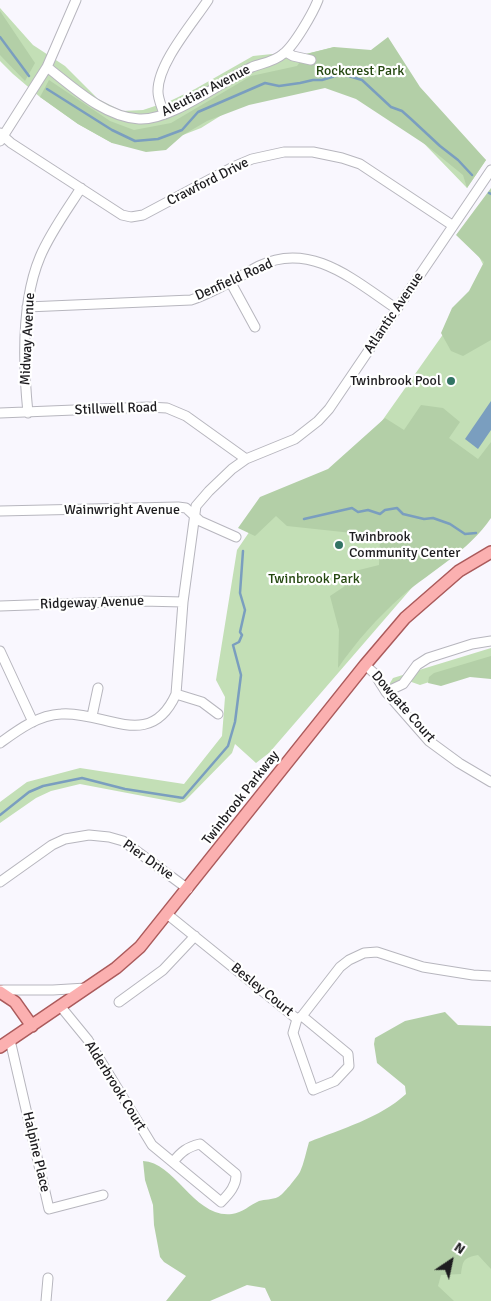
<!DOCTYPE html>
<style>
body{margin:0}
#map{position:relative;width:491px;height:1301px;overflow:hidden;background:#f9f7fe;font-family:Signika,sans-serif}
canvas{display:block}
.north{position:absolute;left:426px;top:1236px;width:50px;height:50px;-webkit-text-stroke:4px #fff;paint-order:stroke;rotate:34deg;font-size:14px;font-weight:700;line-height:20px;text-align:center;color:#1d1c1f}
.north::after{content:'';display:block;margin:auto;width:18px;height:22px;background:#1d1c1f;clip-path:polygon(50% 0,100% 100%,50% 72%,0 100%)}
</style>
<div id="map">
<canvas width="491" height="1301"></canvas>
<div class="north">N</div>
</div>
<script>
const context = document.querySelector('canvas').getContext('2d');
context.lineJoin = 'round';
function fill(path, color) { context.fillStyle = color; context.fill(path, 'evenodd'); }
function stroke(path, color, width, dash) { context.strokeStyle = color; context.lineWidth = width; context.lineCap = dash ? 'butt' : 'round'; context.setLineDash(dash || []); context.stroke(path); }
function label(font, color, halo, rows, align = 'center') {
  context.font = font + ' Signika,sans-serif'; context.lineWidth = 4.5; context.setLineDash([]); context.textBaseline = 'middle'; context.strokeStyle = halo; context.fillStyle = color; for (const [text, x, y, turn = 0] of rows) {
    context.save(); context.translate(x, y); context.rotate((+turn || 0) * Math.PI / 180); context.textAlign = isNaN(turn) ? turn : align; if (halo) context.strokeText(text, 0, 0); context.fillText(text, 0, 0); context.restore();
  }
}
fill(new Path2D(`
 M0 8 33 45 65 66 98 99 122 111 143 110 170 101 195 89 253 56 272 54H306L334 47 486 160 467 188 407 126 372 96 324 85 257 93 201 128 157 145 112 143 78 124 40 97 13 74 0 61Z
 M491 206V510L422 576 269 753 256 763 235 744 232 753 185 801 180 803 80 784 51 791 36 798 0 823V802L27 782 80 768 184 784 222 736 225 697 216 680 237 550 256 522 365 445 487 272 467 234Z
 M491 648V662L420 685 403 679 387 688 393 678Z
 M429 1243 491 1249V1301H360Z`), '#c3dfb6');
fill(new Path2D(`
 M0 11 35 63 25 81 0 55Z
 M388 37 420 87 486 160 467 188 463 175 426 145 356 99 325 88 249 105 207 121 183 135 166 150 146 152 112 143 78 124 40 97 49 80 110 121 134 130 171 123 251 76 297 66 306 54 334 47 371 50Z
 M491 188V340L463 356 451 351 441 333 452 308 469 291 484 262 456 235Z
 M421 405 443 408 460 422 449 438 478 459 491 442V518C469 551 431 571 402 596 377 618 356 642 338 668L339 630 330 596 348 584 351 572 379 565 380 536 287 526 276 516 255 536 238 528 260 497 328 469 385 418 404 430Z
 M491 656V679L470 677 441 686 428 683 429 677 434 673Z
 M445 1012 458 1025 491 1026V1269L478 1255C464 1258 463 1259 461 1274L441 1275 438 1286 454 1301H271L265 1288 247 1285 210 1301H166L186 1276 164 1262 160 1257 154 1225 153 1205 145 1180 143 1161C175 1162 195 1219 232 1214 242 1213 250 1205 259 1201 265 1199 272 1200 278 1197 283 1195 297 1177 300 1172 304 1163 306 1152 309 1142 341 1129 380 1118 406 1094L405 1086 377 1063 374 1044 375 1038 405 1021Z`), '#b3cfa7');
fill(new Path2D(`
 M491 401V430L478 449 465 439Z`), '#7a9ebf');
stroke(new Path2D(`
 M0 37 29 76
 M47 89 112 130 135 141 158 139 182 130 198 112 265 83 279 86 300 83 313 80H322L342 74 362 80 391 107 402 111 411 119 440 146 458 160 472 175
 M489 193 491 194
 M304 519 352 508 358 512 368 510 380 514 385 510 397 508 403 514 424 519 433 518 450 524 465 534 476 533
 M0 815 29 792 43 786 82 778 125 789 183 798 228 746 235 722 241 675 233 645 239 642 242 635 240 632 245 610 240 593 243 551`), '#7a9ebf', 2.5);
const minor = new Path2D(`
 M286 52 293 56 311 60
 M47 67C73 87 104 117 139 119 171 121 222 81 252 67 262 63 274 62 283 54 294 46 313 13 318 0
 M164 114C162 107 158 99 158 92 157 64 193 23 208 0
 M0 133 11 143 122 215 131 217 143 215 233 167 252 159 284 152H313L342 158 360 164 452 225
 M0 141 47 67 76 0
 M231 283 255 327
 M27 307 191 300C216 292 236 278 259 266 311 240 356 282 397 309
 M0 413 148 407 167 408 186 416 246 459
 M28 413C23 364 21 302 40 257 50 233 67 210 81 188
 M0 511 178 507 186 508 200 521 236 537
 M0 606 142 601 183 602
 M0 651 33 722
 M365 665 374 673 386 692 429 741 459 763 491 782
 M386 692 403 684 417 665 428 658 472 644 491 641
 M176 694 202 702 218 714
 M92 716 98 688
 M0 743C18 730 38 715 61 714 106 711 150 752 176 694L183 602 196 506 209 491 232 469 246 459 295 439 318 421 329 409 491 170
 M0 882 52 845 65 839 89 835 109 837 123 841 188 889
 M167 914 297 1019
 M0 990H53L86 988
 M119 1002 163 970 195 936
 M61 1007 88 1040 152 1145 221 1202C229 1194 237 1185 236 1174L200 1144C187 1147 181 1152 173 1162
 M297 1019 302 1016 340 967 349 960 364 953 377 952 423 967 473 975 491 976
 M297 1019 293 1033 313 1090 335 1081 349 1066 348 1054 302 1016
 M10 1040 49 1209 103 1195
 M46 1301 48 1278`);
const major = new Path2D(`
 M0 992 15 1002 32 1026
 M0 1047 116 968 140 947 365 665 405 618 459 571 491 552`);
stroke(minor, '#b7b6be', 11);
stroke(major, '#ab5a5b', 14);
stroke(minor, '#fff', 9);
stroke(major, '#fbb0b0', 11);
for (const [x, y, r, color] of [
 [451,381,5,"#327464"],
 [339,545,5,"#327464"]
]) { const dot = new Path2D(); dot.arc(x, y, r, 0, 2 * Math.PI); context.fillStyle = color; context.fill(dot); stroke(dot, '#fff', 2); }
label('14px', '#24470f', '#fff', [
 ["Rockcrest Park",360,71],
 ["Twinbrook Park",314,579]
]);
label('14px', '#1d1c1f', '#fff', [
 ["Aleutian Avenue",206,91,-27],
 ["Crawford Drive",208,182,-27],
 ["Denfield Road",234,280,-24],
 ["Atlantic Avenue",394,313,-56],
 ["Midway Avenue",28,339,-87],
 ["Stillwell Road",116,409,-2],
 ["Wainwright Avenue",122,510],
 ["Ridgeway Avenue",92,603,-2],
 ["Dowgate Court",403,707,49],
 ["Twinbrook Parkway",241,798,-52],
 ["Pier Drive",148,860,35],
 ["Besley Court",262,990,39],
 ["Alderbrook Court",115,1086,58],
 ["Halpine Place",36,1152,77]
]);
label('14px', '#1d1c1f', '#fff', [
 ["Twinbrook Pool",441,381],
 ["Twinbrook",349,537,"left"],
 ["Community Center",349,553,"left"]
], 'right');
</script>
